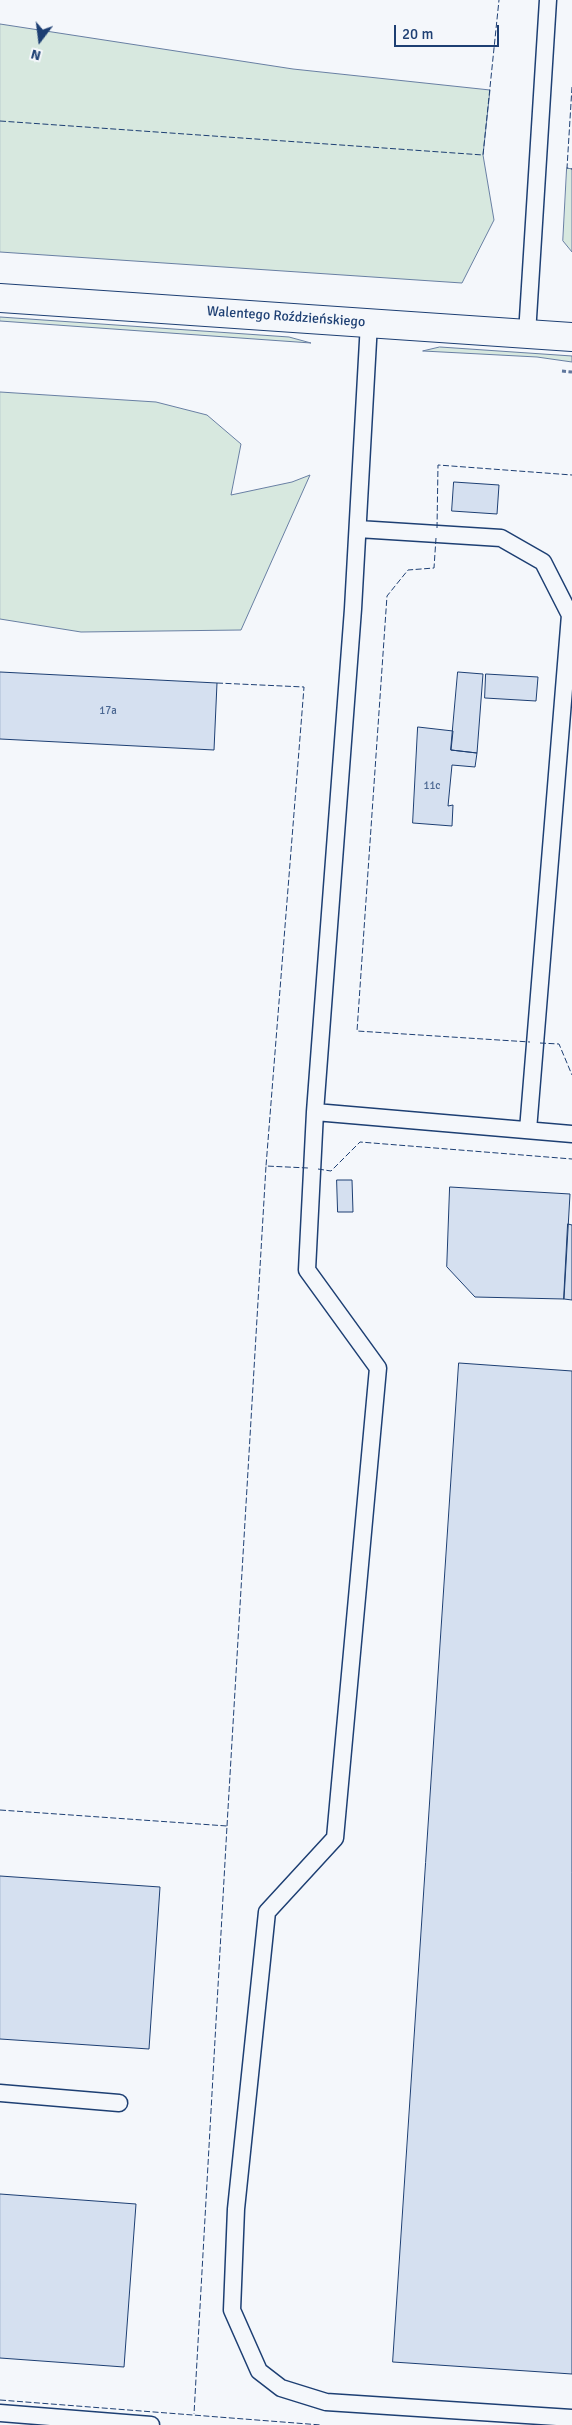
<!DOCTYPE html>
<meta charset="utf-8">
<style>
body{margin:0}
#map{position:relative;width:572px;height:2425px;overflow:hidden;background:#f4f7fb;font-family:Signika,sans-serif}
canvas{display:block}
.north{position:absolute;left:15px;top:15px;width:50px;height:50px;-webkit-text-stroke:4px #f4f7fb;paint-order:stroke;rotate:195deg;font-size:14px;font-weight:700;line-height:20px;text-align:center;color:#1d3f73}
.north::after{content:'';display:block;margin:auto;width:18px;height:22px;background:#1d3f73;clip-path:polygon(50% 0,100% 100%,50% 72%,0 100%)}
.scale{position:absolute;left:394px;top:25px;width:105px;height:22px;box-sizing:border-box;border:2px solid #1d3f73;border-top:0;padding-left:6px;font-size:15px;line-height:18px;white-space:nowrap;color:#1d3f73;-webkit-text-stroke:4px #f4f7fb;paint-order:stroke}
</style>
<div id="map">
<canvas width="572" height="2425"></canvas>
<div class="north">N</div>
<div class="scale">20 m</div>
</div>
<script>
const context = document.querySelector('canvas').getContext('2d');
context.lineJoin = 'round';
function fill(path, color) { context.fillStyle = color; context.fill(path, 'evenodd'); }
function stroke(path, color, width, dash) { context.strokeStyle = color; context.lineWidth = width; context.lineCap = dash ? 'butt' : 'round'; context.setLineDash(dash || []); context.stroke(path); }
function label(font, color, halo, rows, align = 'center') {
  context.font = font + ' Signika,sans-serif'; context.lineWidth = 4; context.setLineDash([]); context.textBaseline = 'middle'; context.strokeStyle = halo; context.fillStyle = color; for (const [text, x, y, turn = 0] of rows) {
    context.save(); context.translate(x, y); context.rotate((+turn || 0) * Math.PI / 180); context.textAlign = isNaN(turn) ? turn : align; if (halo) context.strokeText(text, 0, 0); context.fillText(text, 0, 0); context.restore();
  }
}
const green = new Path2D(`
 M0 24 293 69 490 90 483 155 494 220 462 283 0 252Z
 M567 168 572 169V252L563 241Z
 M0 317 289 337 311 343 0 321Z
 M440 347 572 356V362L537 357 423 351Z
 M0 392 156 402 207 415 241 444 231 495 292 482 310 475 241 630 81 632 0 619Z`);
fill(green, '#d7e8df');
stroke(green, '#687fa3', 1);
const building = new Path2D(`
 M454 482 499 485 497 514 452 511Z
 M0 672 217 683 214 750 0 739Z
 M458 672 483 674 477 753 451 750Z
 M486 674 538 677 536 701 485 698Z
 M418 727 453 731 451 750 477 753 475 767 452 765 448 806 453 805 452 826 413 823Z
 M337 1180H352L353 1212H338Z
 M450 1187 570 1194 564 1299 475 1297 447 1267Z
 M568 1224 572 1225V1300L564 1299Z
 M459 1363 572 1371V2374L393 2362Z
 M0 1876 160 1887 149 2049 0 2039Z
 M0 2194 136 2204 124 2367 0 2358Z`);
fill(building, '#d5e0f0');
stroke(building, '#1d3f73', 1);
const lane = new Path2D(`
 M369 323 353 609 315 1112 307 1270 378 1368 335 1838 267 1912 236 2209 232 2310 259 2371 281 2388 326 2402 572 2418
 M527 334 548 0
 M358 529 501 538 543 562 570 615 528 1130
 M315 1112 572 1134
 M0 2093 119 2103
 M0 2413 151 2425`);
const secondary = new Path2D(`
 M0 298 572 337`);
stroke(lane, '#1d3f73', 19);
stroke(secondary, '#1d3f73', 30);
stroke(new Path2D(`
 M562 371 572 372`), '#5e769c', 3, [4, 2.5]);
stroke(lane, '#f4f7fb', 16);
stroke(secondary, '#f4f7fb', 28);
stroke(new Path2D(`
 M572 87 567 168 572 169
 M0 121 483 155 499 0
 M437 528 438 465 572 475
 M436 538 434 568 408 570 387 596 357 1031 530 1042
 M217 683 304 687 266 1166 308 1168
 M540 1043 559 1044 572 1075
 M318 1169 331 1171 360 1142 572 1159
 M0 1810 227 1826 194 2414
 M227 1826 266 1166
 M0 2400 321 2425`), '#1d3f73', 1, [6, 2.5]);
label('11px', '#4b6792', null, [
 ["17a",108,711],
 ["11c",432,786]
]);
label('14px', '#1d3f73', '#f4f7fb', [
 ["Walentego Roździeńskiego",286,317,4]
]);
</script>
